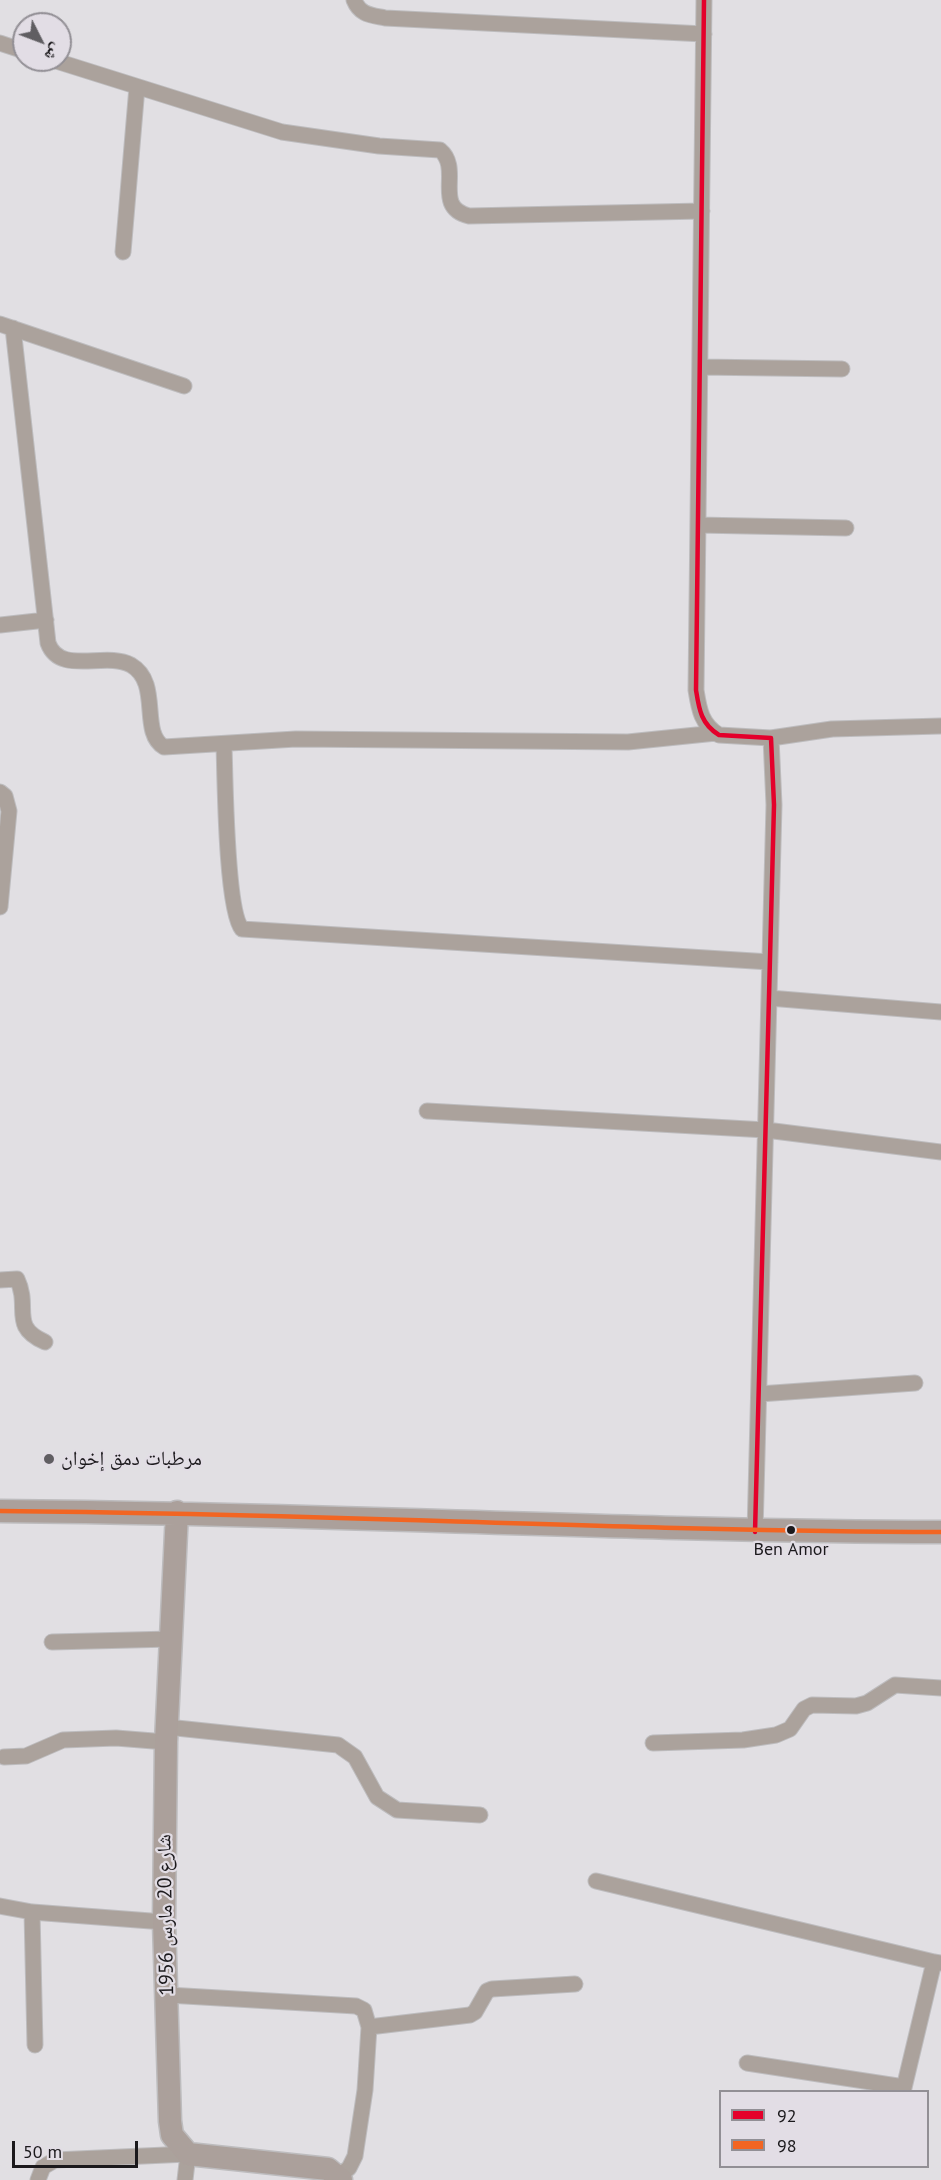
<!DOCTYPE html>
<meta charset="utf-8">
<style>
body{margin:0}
#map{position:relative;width:941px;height:2180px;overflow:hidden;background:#e1dfe3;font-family:"PT Sans","Noto Naskh Arabic",sans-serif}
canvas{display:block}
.legend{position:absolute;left:719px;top:2090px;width:210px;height:78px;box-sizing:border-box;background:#e2dde5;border:2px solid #928f95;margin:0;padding:8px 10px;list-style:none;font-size:18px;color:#1b191c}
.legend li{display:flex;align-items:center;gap:12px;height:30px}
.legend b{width:30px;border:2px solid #928f95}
.north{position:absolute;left:12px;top:12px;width:60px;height:60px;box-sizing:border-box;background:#e2dde5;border:2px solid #928f95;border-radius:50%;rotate:132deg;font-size:16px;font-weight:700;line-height:24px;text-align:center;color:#1b191c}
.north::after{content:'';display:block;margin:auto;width:21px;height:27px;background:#605e62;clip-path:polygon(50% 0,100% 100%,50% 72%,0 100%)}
.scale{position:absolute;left:12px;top:2141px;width:126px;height:27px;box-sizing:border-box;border:3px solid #1b191c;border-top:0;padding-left:8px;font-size:18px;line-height:21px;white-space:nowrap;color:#1b191c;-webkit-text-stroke:4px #e2dde5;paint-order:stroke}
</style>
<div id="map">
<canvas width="941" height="2180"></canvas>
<ul class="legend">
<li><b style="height:8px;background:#e4002b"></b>92</li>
<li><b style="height:8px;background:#f26522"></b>98</li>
</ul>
<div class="north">ش</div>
<div class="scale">50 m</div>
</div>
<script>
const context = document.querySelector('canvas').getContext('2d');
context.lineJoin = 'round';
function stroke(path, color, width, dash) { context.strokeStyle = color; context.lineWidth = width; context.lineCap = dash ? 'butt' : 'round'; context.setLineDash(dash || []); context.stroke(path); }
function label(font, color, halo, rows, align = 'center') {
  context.font = font + ' "PT Sans","Noto Naskh Arabic",sans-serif'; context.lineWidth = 4.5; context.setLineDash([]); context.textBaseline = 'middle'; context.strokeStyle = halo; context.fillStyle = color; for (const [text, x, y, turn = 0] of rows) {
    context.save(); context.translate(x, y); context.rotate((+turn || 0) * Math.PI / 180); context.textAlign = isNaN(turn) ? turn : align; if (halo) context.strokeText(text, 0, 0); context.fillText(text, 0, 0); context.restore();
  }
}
const street = new Path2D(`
 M354 0C360 15 371 15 385 18L704 34
 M704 0 696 690C699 709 701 724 719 735L771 738 774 805 755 1532
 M0 43 24 51
 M53 60 282 132 379 146 440 150C463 169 432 207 469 216L702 211
 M123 252 137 87
 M0 324 184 386
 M13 328 48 643C60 676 105 651 131 665 162 683 139 732 164 747L296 739 628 742 716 733
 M700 367 842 369
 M698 525 846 528
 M0 625 46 620
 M771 738 832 729 941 726
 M224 744C225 775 226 911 242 929L770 962
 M0 792 5 796 9 811 0 907
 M769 998 941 1012
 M427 1111 766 1130 941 1152
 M0 1280 17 1279C31 1308 9 1326 45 1342
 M759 1394 915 1383
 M52 1642 171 1639
 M167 1727 338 1745 355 1757 377 1797 397 1810 480 1815
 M653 1743 743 1740 776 1735 790 1729 804 1709 812 1705 856 1706 867 1703 895 1685 941 1688
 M4 1757 26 1756 63 1740 116 1738 166 1742
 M596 1881 934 1962
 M0 1906 32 1912 164 1922
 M32 1912 35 2045
 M168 1995 356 2006 364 2010 369 2027 365 2090 355 2156 349 2168 339 2176
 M369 2027 470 2015 475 2012 487 1991 492 1989 575 1984
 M747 2063 904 2087
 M903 2092 934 1962 941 1963
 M38 2180 43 2167 55 2160 188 2154 185 2180`);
const secondary = new Path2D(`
 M0 1511C314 1513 627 1531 941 1532
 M177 1512 166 1742 164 1922 170 2121 172 2135 188 2154 328 2169 341 2180`);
stroke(street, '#bdbcbe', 17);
stroke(secondary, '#bdbcbe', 25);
stroke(street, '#aba29c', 15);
stroke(secondary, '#aba09b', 22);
stroke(new Path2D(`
 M704 0 696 690C699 709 701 724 719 735L771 738 774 805 755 1532`), '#e4002b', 4.5);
stroke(new Path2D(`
 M0 1511C314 1513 627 1531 941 1532`), '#f26522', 4.5);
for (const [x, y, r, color] of [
 [49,1459,6,"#605e62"],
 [791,1530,5,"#1b191c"]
]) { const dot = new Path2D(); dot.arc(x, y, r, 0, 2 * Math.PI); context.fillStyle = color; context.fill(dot); stroke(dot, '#e2dde5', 2); }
label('18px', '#1b191c', '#e2dde5', [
 ["Ben Amor",791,1550]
]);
label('20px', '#1b191c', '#e2dde5', [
 ["مرطبات دمق إخوان",61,1459]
], 'left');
label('20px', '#1b191c', '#e2dde5', [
 ["شارع 20 مارس 1956",166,1915,-91]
]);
</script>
